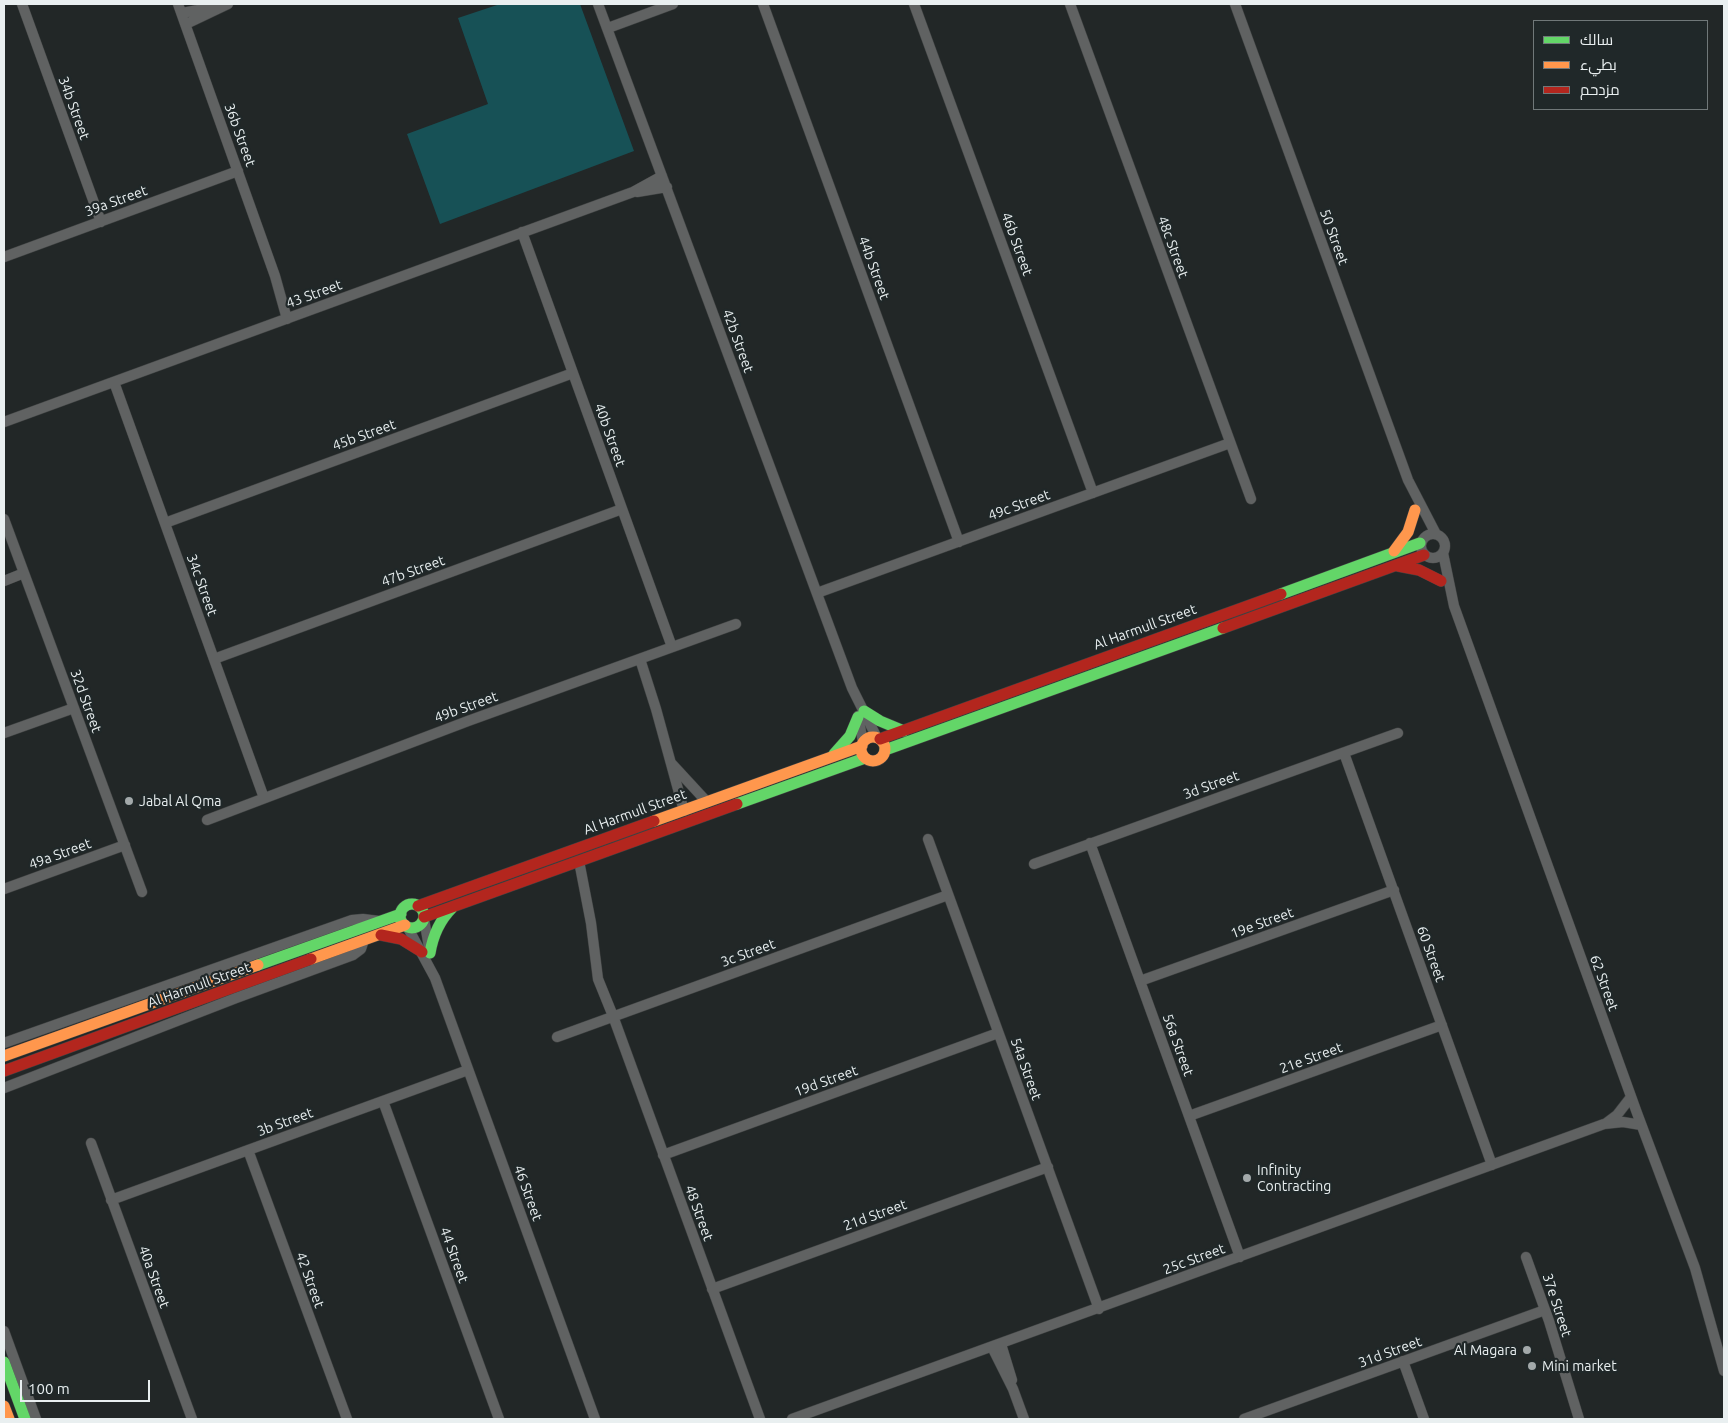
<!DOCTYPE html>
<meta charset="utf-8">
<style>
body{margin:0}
#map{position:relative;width:1728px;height:1423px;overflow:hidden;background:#222727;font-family:Ubuntu,Cairo,sans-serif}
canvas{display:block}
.frame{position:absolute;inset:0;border:5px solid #e9eff0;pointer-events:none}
.legend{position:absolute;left:1533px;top:20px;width:175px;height:90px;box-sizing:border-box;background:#202829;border:1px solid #707879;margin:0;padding:6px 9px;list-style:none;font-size:15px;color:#e9eff0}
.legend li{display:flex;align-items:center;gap:10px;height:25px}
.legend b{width:25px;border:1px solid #707879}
.scale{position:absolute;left:20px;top:1380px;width:130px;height:22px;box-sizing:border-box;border:2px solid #e9eff0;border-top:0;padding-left:6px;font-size:15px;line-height:18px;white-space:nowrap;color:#e9eff0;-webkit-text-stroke:4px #202829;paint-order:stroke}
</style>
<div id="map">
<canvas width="1728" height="1423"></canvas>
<div class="frame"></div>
<ul class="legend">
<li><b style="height:6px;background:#63d668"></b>سالك</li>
<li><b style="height:6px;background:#ff974d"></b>بطيء</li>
<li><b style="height:6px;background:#b3261e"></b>مزدحم</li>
</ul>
<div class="scale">100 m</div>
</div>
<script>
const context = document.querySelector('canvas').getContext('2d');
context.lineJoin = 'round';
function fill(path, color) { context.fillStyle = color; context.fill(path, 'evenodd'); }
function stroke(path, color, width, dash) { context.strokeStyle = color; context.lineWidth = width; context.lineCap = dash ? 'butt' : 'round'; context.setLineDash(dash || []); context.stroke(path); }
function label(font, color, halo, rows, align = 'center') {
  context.font = font + ' Ubuntu,sans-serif'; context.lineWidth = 4.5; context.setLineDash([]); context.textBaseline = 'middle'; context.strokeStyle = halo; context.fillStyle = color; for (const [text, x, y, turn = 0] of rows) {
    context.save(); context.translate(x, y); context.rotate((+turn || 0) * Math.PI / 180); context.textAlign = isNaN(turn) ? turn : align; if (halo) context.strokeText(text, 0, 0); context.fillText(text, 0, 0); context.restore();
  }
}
fill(new Path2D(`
 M500 4H580L634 151 440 224 407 134 488 104 458 18Z`), '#175156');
const street = new Path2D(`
 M22 4 101 222
 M178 4 275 276 287 319
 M598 4 852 688 877 738
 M763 4 959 542
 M914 4 1093 493
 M1070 4 1251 499
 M1235 4 1408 480 1436 534
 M182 13 219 6
 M186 24 228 4
 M608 28 673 4
 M637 192 667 187
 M522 232 672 647
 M4 257 238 171
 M114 382 264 798
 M4 422 633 192 662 176
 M4 519 142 892
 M165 523 573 373
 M1421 546a12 12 0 1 1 24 0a12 12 0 1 1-24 0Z
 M1443 553 1454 606 1637 1113 1695 1268 1724 1371
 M4 581 24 573
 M817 593 1230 443
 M214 659 622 509
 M640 659 656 709 684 811
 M858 716 863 742
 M4 733 74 708
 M1344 753 1492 1165
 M671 763 707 802
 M207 820 468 721 736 624
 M928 839 1099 1309
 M1090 843 1240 1257
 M579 861 591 923 598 979 613 1016 760 1419
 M1034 864 1398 733
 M4 889 125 845
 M424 919 429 947
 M408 928 435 978 595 1419
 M1140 981 1394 890
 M557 1037 948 895
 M4 1043 352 920 363 919 379 921
 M4 1088 236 998 353 955 361 949 364 940
 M383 1101 499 1419
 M1189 1116 1442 1025
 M1605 1124 1617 1115 1631 1097
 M91 1143 192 1419
 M248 1150 347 1419
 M663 1155 998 1033
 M111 1200 468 1070
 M1526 1257 1549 1321 1579 1419
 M712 1289 1048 1167
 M4 1331 36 1419
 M1001 1344 1012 1380
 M992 1347 1013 1389 1024 1419
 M1403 1361 1424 1419
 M792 1419 1604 1124 1623 1122 1641 1125
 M1244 1419 1545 1310`);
const fast = new Path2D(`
 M1281 594 1420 543
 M864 711 880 721 904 731
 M885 750 1223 628
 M834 754 850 736 858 717
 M737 804 865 758
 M400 916a12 12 0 1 1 24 0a12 12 0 1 1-24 0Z
 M430 953C433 935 439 921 452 908
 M258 965 401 914
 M4 1362 25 1419`);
const slow = new Path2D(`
 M1394 551 1408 532 1415 510
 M861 749a12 12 0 1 1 24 0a12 12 0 1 1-24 0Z
 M654 821 862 746
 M311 959 405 925
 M4 1056 258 965
 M4 1406 9 1419`);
const jam = new Path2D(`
 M1398 566 1419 570 1441 581
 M1223 628 1424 555
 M880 739 1281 594
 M418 906 654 821
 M424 917 737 804
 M381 935 401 939 422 952
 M4 1071 311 959`);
stroke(street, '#3f4242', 11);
stroke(fast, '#3f4242', 12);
stroke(slow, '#3f4242', 12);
stroke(jam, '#3f4242', 12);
stroke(street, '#606262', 10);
stroke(fast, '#63d668', 11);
stroke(slow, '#ff974d', 11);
stroke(jam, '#b3261e', 11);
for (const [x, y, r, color] of [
 [129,801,5,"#a3a9aa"],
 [1247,1178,5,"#a3a9aa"],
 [1527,1350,5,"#a3a9aa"],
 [1532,1366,5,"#a3a9aa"]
]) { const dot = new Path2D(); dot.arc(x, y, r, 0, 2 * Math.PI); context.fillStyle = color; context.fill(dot); stroke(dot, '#202829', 2); }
label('14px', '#e9eff0', '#202829', [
 ["34b Street",74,108,70],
 ["36b Street",240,135,70],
 ["39a Street",116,201,-20],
 ["50 Street",1334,237,70],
 ["46b Street",1017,244,70],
 ["48c Street",1173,247,70],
 ["44b Street",874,268,70],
 ["43 Street",314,294,-20],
 ["42b Street",738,341,70],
 ["45b Street",364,435,-20],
 ["40b Street",610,435,70],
 ["49c Street",1019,505,-20],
 ["47b Street",413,571,-20],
 ["34c Street",202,585,70],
 ["Al Harmull Street",1145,627,-20],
 ["32d Street",86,701,70],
 ["49b Street",466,707,-20],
 ["3d Street",1211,785,-20],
 ["Al Harmull Street",635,812,-20],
 ["49a Street",60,854,-20],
 ["19e Street",1262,923,-20],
 ["3c Street",748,953,-20],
 ["60 Street",1431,954,70],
 ["62 Street",1604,983,70],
 ["Al Harmull Street",199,985,-20],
 ["56a Street",1178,1045,70],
 ["21e Street",1311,1058,-20],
 ["54a Street",1026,1069,70],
 ["19d Street",826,1081,-20],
 ["3b Street",285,1122,-20],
 ["46 Street",528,1193,70],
 ["48 Street",699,1213,70],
 ["21d Street",875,1215,-20],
 ["44 Street",454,1255,70],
 ["25c Street",1194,1259,-20],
 ["40a Street",154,1277,70],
 ["42 Street",310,1280,70],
 ["37e Street",1557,1305,72],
 ["31d Street",1390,1352,-20]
]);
label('14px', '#e9eff0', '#202829', [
 ["Jabal Al Qma",139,801],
 ["Infinity",1257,1170],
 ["Contracting",1257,1186],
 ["Al Magara",1517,1350,"right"],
 ["Mini market",1542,1366]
], 'left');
</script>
